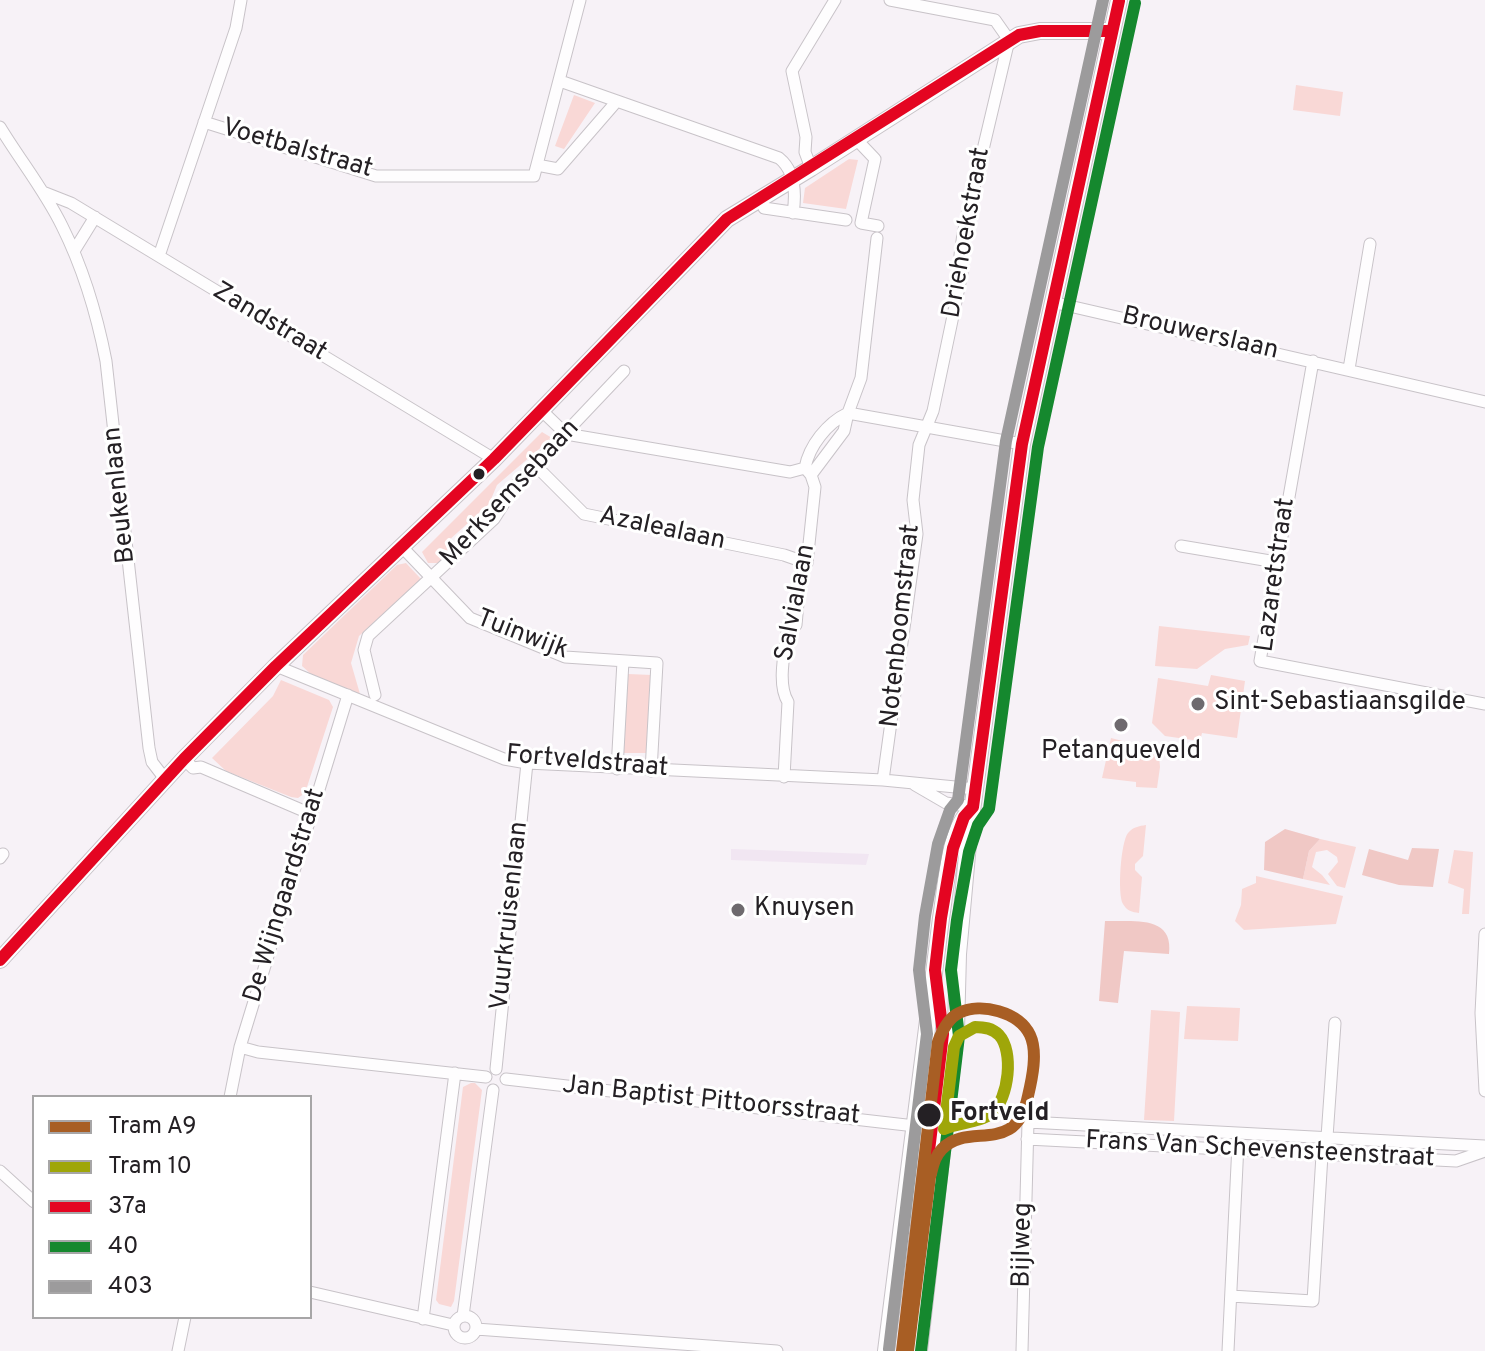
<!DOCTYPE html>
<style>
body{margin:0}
#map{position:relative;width:1485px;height:1351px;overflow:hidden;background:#f7f2f7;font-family:Overpass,sans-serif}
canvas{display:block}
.legend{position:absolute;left:32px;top:1095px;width:280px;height:224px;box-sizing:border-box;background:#fff;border:2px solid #a7a6a7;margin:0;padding:10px 14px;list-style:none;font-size:24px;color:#242024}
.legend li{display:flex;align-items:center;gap:16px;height:40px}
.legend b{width:40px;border:2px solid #a7a6a7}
</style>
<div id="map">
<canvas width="1485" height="1351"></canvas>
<ul class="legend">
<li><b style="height:10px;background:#a85e24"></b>Tram A9</li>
<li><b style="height:10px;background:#9fa609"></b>Tram 10</li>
<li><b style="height:10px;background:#e40521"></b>37a</li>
<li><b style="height:10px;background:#15882e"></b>40</li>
<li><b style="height:10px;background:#9c9b9c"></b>403</li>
</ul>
</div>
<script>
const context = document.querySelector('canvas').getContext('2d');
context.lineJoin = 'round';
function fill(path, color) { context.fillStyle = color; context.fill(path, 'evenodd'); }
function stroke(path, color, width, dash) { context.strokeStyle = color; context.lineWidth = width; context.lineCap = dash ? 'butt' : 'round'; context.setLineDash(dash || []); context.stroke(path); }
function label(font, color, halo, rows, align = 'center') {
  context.font = font + ' Overpass,sans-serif'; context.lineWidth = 6; context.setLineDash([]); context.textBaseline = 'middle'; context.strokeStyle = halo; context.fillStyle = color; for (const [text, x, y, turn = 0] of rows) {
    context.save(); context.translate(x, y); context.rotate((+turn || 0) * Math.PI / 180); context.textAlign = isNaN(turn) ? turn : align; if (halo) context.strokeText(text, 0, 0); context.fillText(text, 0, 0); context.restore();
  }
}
fill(new Path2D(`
 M731 849 761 850 869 854 866 865 731 860Z`), '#f1e6f2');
fill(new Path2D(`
 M1296 85 1343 92 1340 116 1293 110Z
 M574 95 595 103 564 149 555 146Z
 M849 159 858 160 846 209 803 203 805 188Z
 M542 432 552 438 497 485 489 504 447 542 448 552 438 563H428L422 552Z
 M406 563 421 579 359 636 351 663 360 694 312 675 302 666 303 655 397 565Z
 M1159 626 1250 636 1248 645 1225 649 1197 669 1155 666Z
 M628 674 652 675 647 753H622Z
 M1211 675 1245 681 1237 738 1202 733 1200 741 1165 736 1152 723 1158 678 1208 686Z
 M281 680 329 700 333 707 305 793 298 798 291 797 226 771 212 758 273 696Z
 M1111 738 1134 744 1158 745 1160 767 1157 788 1136 787V782L1102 778Z
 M1146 825 1143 856 1135 864V870L1142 877 1139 913C1132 912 1127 911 1123 904 1117 894 1121 841 1128 833 1133 827 1139 826 1146 825Z
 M1320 839 1356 847 1345 888 1337 886 1328 874 1338 862 1337 857 1327 850 1316 852 1312 867 1322 875 1330 885 1303 879 1309 851Z
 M1454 850 1473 852 1469 914H1462L1464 889 1448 883Z
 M1256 876 1343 896 1336 924 1244 930 1235 921 1241 905 1242 889 1256 883Z
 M1187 1006 1240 1008 1238 1041 1184 1039Z
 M1151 1010 1180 1012 1174 1121 1144 1120Z
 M471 1083H475L482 1090 454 1301 451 1307 439 1304 436 1300 463 1087Z`), '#f9d8d6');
fill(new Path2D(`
 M1285 829 1320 839 1309 851 1303 879 1264 870 1265 842Z
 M1412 848 1439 849 1433 887 1399 885 1362 875 1369 849 1408 860Z
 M1105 921C1132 922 1174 914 1169 954L1124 951 1118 1003 1099 1001Z`), '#f0c8c5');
const street = new Path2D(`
 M560 81 779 158C795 171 796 194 793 213
 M204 122 376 176H534L580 0
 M0 127C20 160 45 191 62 226 83 268 97 315 106 361L149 748 152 762 165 779
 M856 139 875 159 861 223 878 226
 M537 165 558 169 617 101
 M811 168 805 152 806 137 792 71 835 0
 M43 192 71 203 494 459
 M764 208 846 220
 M74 251 95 217
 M159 256 236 28 241 0
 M1052 302 1485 402
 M1313 361 1260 661 1485 704
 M1349 369 1370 244
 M541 410 566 434 790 472 805 468 811 475 844 431 848 413 861 378 877 238
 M535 465 584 514 784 555 807 563
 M805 468C809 446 827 423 848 413L1022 444
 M401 546 470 618 565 657 657 663 651 771
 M1181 546 1276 562
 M276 666 504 759 527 763 883 780 976 789
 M375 695 364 650 368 636 494 519 515 486 624 371
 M184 759 193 768 201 767 311 814
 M617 769 623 661
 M784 777 788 702C776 683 786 647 788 624L796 625 801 570 807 563 815 487 811 475
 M883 780 917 534 913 500 919 445 933 411 962 273 960 255 963 234 1009 40 995 20 890 0
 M915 785 946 803 973 807
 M0 858 3 854
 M1485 934 1481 1013 1485 1091
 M240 1047 258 1052 486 1077
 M496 1069 527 763
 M506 1079 915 1126
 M230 1097 240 1047 348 695
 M1027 1139 1456 1161 1485 1151
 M0 1171 34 1202
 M310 1292 453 1325
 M1231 1296 1313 1301 1322 1155 1327 1137 1335 1023
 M454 1327a11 11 0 1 1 22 0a11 11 0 1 1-22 0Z
 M463 1316 493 1090
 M423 1319 455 1073
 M476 1329 777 1351
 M178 1351 185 1317
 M1022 1351 1028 1122 1485 1146
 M1228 1351 1238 1144`);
const secondary = new Path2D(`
 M0 960 184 759 276 666 494 459 727 219 811 168 1019 35 1040 31H1111
 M886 1351 941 918C946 889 948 835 968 813
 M919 1351 956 1030 958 954 969 833 1022 444 1119 0`);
stroke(street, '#c8c3c8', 13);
stroke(secondary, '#c8c3c8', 18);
stroke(street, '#fefdfe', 11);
stroke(secondary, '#fefdfe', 16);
stroke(new Path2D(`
 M0 960 184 759 276 666 494 459 727 219 1019 35 1040 31H1111
 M905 1351 943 1034 935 970 941 918 953 848 964 817 973 807 1022 444 1119 1`), '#e40521', 12);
stroke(new Path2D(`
 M921 1351 959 1036 951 970 957 920 969 852 978 825 989 809 1038 447 1135 3`), '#15882e', 12);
stroke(new Path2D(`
 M889 1349 927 1034 919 970 925 916 938 844 950 810 958 800 1006 441 1103 0`), '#9c9b9c', 12);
stroke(new Path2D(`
 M902 1351 938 1042C942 1031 948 1018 959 1013 981 1002 1019 1012 1030 1035 1038 1052 1032 1079 1028 1096 1016 1157 969 1121 942 1149 934 1157 933 1167 930 1177L908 1351`), '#a85e24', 12);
stroke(new Path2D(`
 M975 1027C984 1027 992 1028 999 1035 1014 1051 1009 1098 992 1113 980 1123 959 1122 944 1129L954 1047 959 1036Z`), '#9fa609', 12);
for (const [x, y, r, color] of [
 [479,474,7,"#242024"],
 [1198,704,8,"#6e6a6e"],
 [1121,725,8,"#6e6a6e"],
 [738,910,8,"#6e6a6e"],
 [929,1115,13,"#242024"]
]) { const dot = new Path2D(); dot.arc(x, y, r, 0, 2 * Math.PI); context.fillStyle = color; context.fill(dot); stroke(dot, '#fff', 3); }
label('26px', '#242024', '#fff', [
 ["Voetbalstraat",297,150,16],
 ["Driehoekstraat",968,233,-80],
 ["Zandstraat",269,323,31],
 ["Brouwerslaan",1200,335,13],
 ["Merksemsebaan",511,494,-47],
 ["Beukenlaan",121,495,-96],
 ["Azalealaan",662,530,12],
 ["Lazaretstraat",1277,575,-82],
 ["Salvialaan",797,603,-79],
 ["Notenboomstraat",902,626,-84],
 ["Tuinwijk",522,636,21],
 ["Fortveldstraat",587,763,5],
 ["De Wijngaardstraat",286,896,-73],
 ["Vuurkruisenlaan",511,916,-84],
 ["Jan Baptist Pittoorsstraat",711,1102,6],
 ["Frans Van Schevensteenstraat",1260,1151,3],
 ["Bijlweg",1024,1245,-89]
]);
label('26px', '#242024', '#fff', [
 ["Sint-Sebastiaansgilde",1214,704],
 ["Petanqueveld",1121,753,"center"],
 ["Knuysen",754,910]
], 'left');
label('bold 26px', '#242024', '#fff', [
 ["Fortveld",950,1115]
], 'left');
</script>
